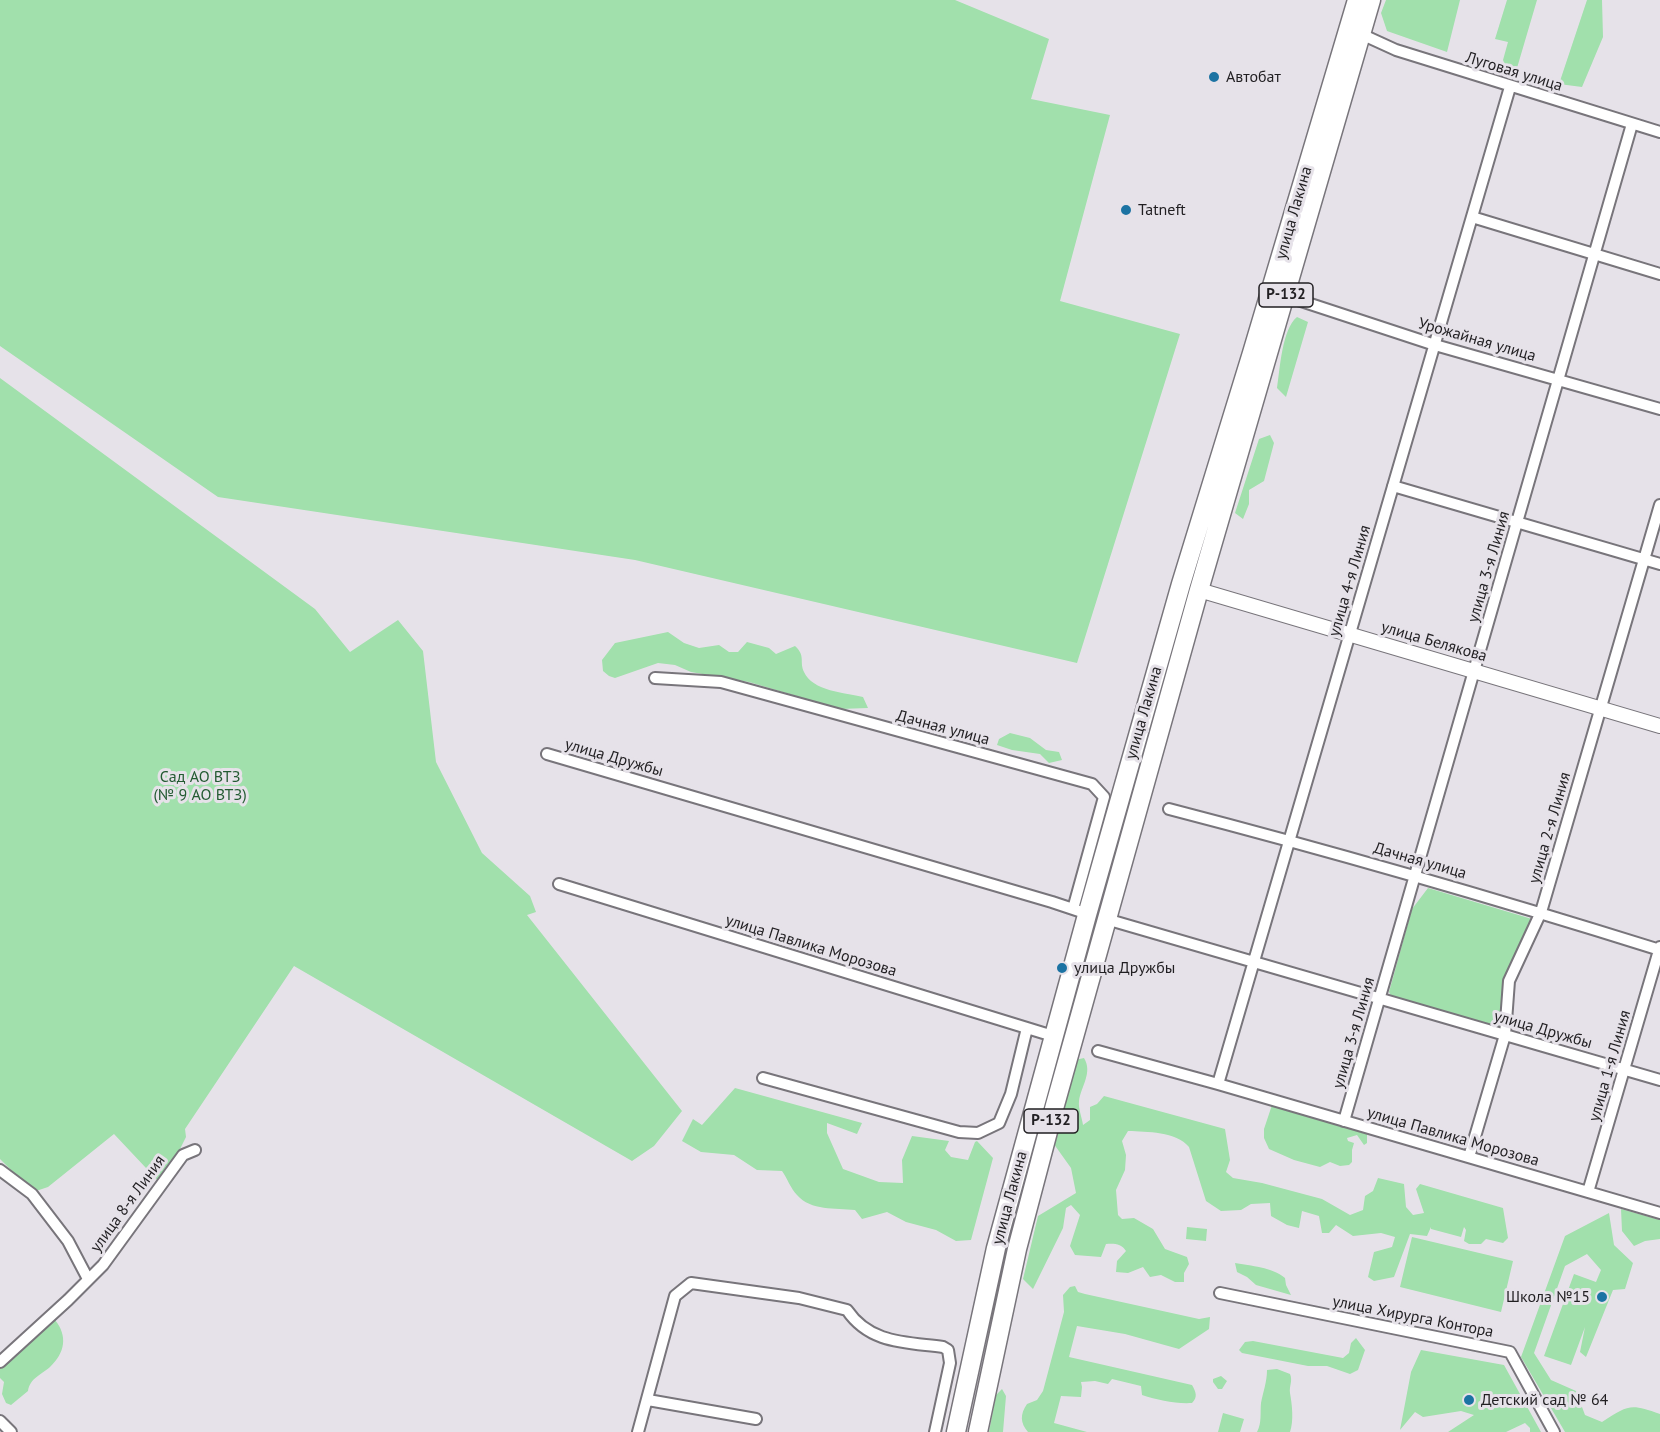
<!DOCTYPE html>
<meta charset="utf-8">
<style>
body{margin:0}
canvas{display:block;background:#e6e2e9}
</style>
<canvas width="1660" height="1432"></canvas>
<script>
const context = document.querySelector('canvas').getContext('2d');
context.lineJoin = 'round';
function fill(path, color) { context.fillStyle = color; context.fill(path, 'evenodd'); }
function stroke(path, color, width, dash) { context.strokeStyle = color; context.lineWidth = width; context.lineCap = dash ? 'butt' : 'round'; context.setLineDash(dash || []); context.stroke(path); }
function label(font, color, halo, rows, align = 'center') {
  context.font = font + ' "PT Sans",sans-serif'; context.lineWidth = 6; context.setLineDash([]); context.textBaseline = 'middle'; context.strokeStyle = halo; context.fillStyle = color; for (const [text, x, y, turn = 0] of rows) {
    context.save(); context.translate(x, y); context.rotate((+turn || 0) * Math.PI / 180); context.textAlign = isNaN(turn) ? turn : align; if (halo) context.strokeText(text, 0, 0); context.fillText(text, 0, 0); context.restore();
  }
}
fill(new Path2D(`
 M0 0H955L1049 39 1031 99 1110 115 1060 301 1180 334 1077 663 635 560 218 497 0 346Z
 M1386 0H1460L1447 52 1387 31 1381 13Z
 M1507 0H1537L1517 68 1507 70 1503 60 1508 42 1495 39Z
 M1587 0H1602L1603 37 1582 87 1559 84Z
 M1297 317 1308 322 1286 397 1277 388C1280 369 1282 329 1297 317Z
 M0 378 315 609 350 652 398 620 423 651 436 762 482 853 530 896 536 912 527 915 682 1111 654 1146 632 1161 294 966 185 1129 186 1137 162 1185 114 1134 48 1187 33 1192 0 1159Z
 M1270 435 1274 443 1264 481 1249 490V504L1243 519 1235 513 1259 439Z
 M668 632 684 643 699 648 719 645 729 652H738L747 642 769 648 776 654 795 646C806 656 799 661 804 672 812 691 846 693 863 697L868 708 840 709 749 682 691 672 675 665 658 663 615 678 609 676 603 671 602 660 615 643Z
 M1010 733 1030 738 1046 750 1059 752 1062 760 1049 763 1040 754 1012 750 997 745 999 739Z
 M1428 888 1532 919 1506 974 1502 1032 1393 1000 1389 992 1412 909Z
 M1084 1058C1093 1073 1081 1086 1079 1101 1078 1108 1082 1118 1083 1125L1090 1120V1107L1097 1104 1104 1096 1225 1129 1230 1160 1226 1172 1233 1178 1262 1183 1322 1199 1350 1215 1363 1210 1365 1196 1373 1191 1378 1178 1404 1184 1406 1207 1413 1215 1424 1213 1416 1189 1420 1184 1503 1208 1508 1238 1503 1243 1486 1239 1481 1244H1469L1464 1241 1466 1230 1464 1227 1461 1237 1431 1229V1227L1427 1236 1410 1234 1394 1277 1374 1281 1368 1277 1374 1252 1392 1247 1395 1237 1381 1233 1353 1236 1336 1225 1329 1233H1322L1319 1216 1302 1211 1299 1228 1287 1225 1271 1216 1270 1203 1251 1204 1241 1210 1221 1211 1206 1201 1189 1147C1176 1131 1147 1132 1128 1131L1122 1141 1126 1155 1125 1170 1116 1190 1118 1215 1122 1219 1134 1218 1153 1229 1165 1249 1187 1257 1189 1264 1184 1273V1282H1175L1161 1275 1150 1277 1143 1267 1128 1273 1116 1272 1117 1261 1126 1251C1122 1244 1114 1243 1106 1244L1101 1257 1075 1255 1070 1246 1080 1215 1071 1205 1066 1208 1063 1228 1033 1289 1023 1279 1038 1216 1076 1193 1071 1168 1051 1140 1061 1119 1075 1060Z
 M735 1088 862 1123 857 1134 827 1123V1133L843 1169 879 1182 903 1183 902 1160 912 1136 949 1141 945 1150 951 1157 968 1160 975 1142 977 1141 993 1158 971 1240 956 1241 936 1230 906 1222 887 1212 862 1219 855 1210C835 1208 811 1211 797 1195 791 1189 787 1178 782 1171L757 1170 734 1155 701 1152 682 1141 693 1119 702 1125Z
 M1273 1102 1367 1130V1143L1364 1145 1357 1135 1347 1138 1348 1141 1354 1143 1352 1150V1162L1349 1165 1340 1166 1330 1162 1320 1167 1294 1160 1269 1149 1264 1138V1129Z
 M1621 1209 1660 1220V1239L1645 1241 1634 1246 1622 1231Z
 M1609 1213 1614 1245 1633 1263 1625 1289 1613 1290 1586 1357 1580 1352 1585 1327 1571 1365 1544 1356 1574 1274 1596 1282 1601 1270 1587 1254 1565 1266 1534 1353 1551 1380 1576 1391 1585 1415 1602 1422C1628 1405 1630 1403 1660 1414V1432H1565L1521 1357 1565 1236Z
 M1187 1227 1207 1229 1206 1241 1186 1239Z
 M1412 1237 1513 1261 1501 1312 1400 1287Z
 M1235 1263C1251 1266 1272 1267 1285 1278L1286 1285 1291 1295 1256 1285 1247 1277 1237 1272Z
 M1075 1286 1078 1292 1085 1294 1199 1319 1210 1317 1209 1329 1179 1349 1125 1334 1077 1326 1069 1357 1192 1385C1196 1392 1198 1397 1192 1403 1175 1404 1158 1400 1142 1395L1141 1386 1112 1379 1108 1384 1095 1381 1081 1382 1082 1387 1081 1397 1061 1396 1054 1423 1087 1432H1028C1020 1423 1020 1414 1027 1404L1037 1400 1043 1391 1064 1312 1063 1295 1070 1287Z
 M55 1320C68 1336 65 1353 50 1367 41 1375 30 1378 28 1391L11 1405 6 1403 2 1394 4 1382 0 1378V1369Z
 M1356 1338 1365 1350 1358 1370 1350 1374 1327 1366H1308L1242 1353 1239 1350 1245 1342 1253 1341 1343 1358 1349 1353 1351 1343Z
 M1421 1350 1504 1365 1541 1432H1530V1428L1525 1423 1506 1432H1448L1474 1415 1461 1411 1423 1417 1415 1412 1400 1430 1411 1372Z
 M1277 1369 1290 1374C1293 1381 1289 1386 1290 1393 1292 1404 1294 1421 1290 1432H1257C1262 1423 1260 1413 1261 1403 1263 1392 1267 1382 1267 1370Z
 M1221 1376 1227 1381 1222 1389H1218L1213 1382V1379Z
 M1002 1389 1006 1396 1003 1432H989L996 1395Z
 M1223 1413 1244 1419 1240 1432H1218Z`), '#a1e0ac');
const street = new Path2D(`
 M1361 34 1396 50 1660 132
 M1472 217 1660 274
 M1286 296 1435 345 1660 409
 M1393 486 1660 564
 M655 678 721 682 1092 784 1104 797 1073 909
 M547 754 1052 902 1079 911
 M1169 809C1335 852 1497 899 1660 950
 M559 884 1053 1036
 M1106 919 1660 1080
 M1098 1051 1218 1084 1660 1213
 M763 1078 959 1132 978 1133 999 1123 1011 1094 1027 1028
 M1218 1084 1510 87
 M1344 1121 1632 124
 M1469 1157 1505 1035 1509 981 1541 912 1660 505
 M0 1170 32 1194 68 1241 88 1279
 M1588 1192 1660 947
 M1220 1293 1510 1352 1554 1432
 M0 1362 68 1300 103 1265 183 1155 195 1150
 M648 1400 756 1419
 M0 1421 11 1432
 M638 1432 675 1296 691 1283 799 1298 847 1310C870 1344 906 1342 943 1347L948 1350 950 1363 935 1432`);
const secondary = new Path2D(`
 M1199 590 1660 726`);
const highway = new Path2D(`
 M956 1432 996 1248 1087 915 1181 584 1252 353 1357 0
 M978 1432 1017 1249 1055 1105 1199 590 1371 0`);
stroke(street, '#78757b', 14);
stroke(secondary, '#78757b', 16);
stroke(highway, '#78757b', 21);
stroke(street, '#fff', 10);
stroke(secondary, '#fff', 14);
stroke(highway, '#fff', 18);
for (const [x, y, r, color] of [
 [1214,77,6,"#1c73a3"],
 [1126,210,6,"#1c73a3"],
 [1062,968,6,"#1c73a3"],
 [1602,1297,6,"#1c73a3"],
 [1469,1400,6,"#1c73a3"]
]) { const dot = new Path2D(); dot.arc(x, y, r, 0, 2 * Math.PI); context.fillStyle = color; context.fill(dot); stroke(dot, '#e6e2e9', 2); }
for (const [x, y, w] of [
 [1286,295,54],
 [1051,1121,54]
]) { const box = new Path2D(); box.roundRect(x - w / 2, y - 12, w, 24, 4.5); context.fillStyle = '#e6e2e9'; context.fill(box); stroke(box, '#211f22', 1.5); }
label('bold 15px', '#211f22', null, [
 ["Р-132",1286,295],
 ["Р-132",1051,1121]
]);
label('16px', '#211f22', '#e6e2e9', [
 ["Луговая улица",1514,72,17],
 ["улица Лакина",1294,213,-74],
 ["Урожайная улица",1477,340,16],
 ["улица 3-я Линия",1489,567,-74],
 ["улица 4-я Линия",1350,581,-74],
 ["улица Белякова",1434,642,16],
 ["улица Лакина",1144,713,-74],
 ["Дачная улица",943,728,15],
 ["улица Дружбы",614,758,16],
 ["улица 2-я Линия",1550,828,-74],
 ["Дачная улица",1420,861,16],
 ["улица Павлика Морозова",811,946,17],
 ["улица Дружбы",1543,1030,16],
 ["улица 3-я Линия",1354,1033,-74],
 ["улица 1-я Линия",1610,1066,-74],
 ["улица Павлика Морозова",1453,1137,16],
 ["улица Лакина",1010,1198,-75],
 ["улица 8-я Линия",128,1204,-54],
 ["улица Хирурга Контора",1413,1317,11]
]);
label('16px', '#211f22', '#e6e2e9', [
 ["Автобат",1226,77],
 ["Tatneft",1138,210],
 ["улица Дружбы",1074,968],
 ["Школа №15",1590,1297,"right"],
 ["Детский сад № 64",1481,1400]
], 'left');
label('16px', '#235b32', '#e6e2e9', [
 ["Сад АО ВТЗ",200,777],
 ["(№ 9 АО ВТЗ)",200,795]
]);
</script>
